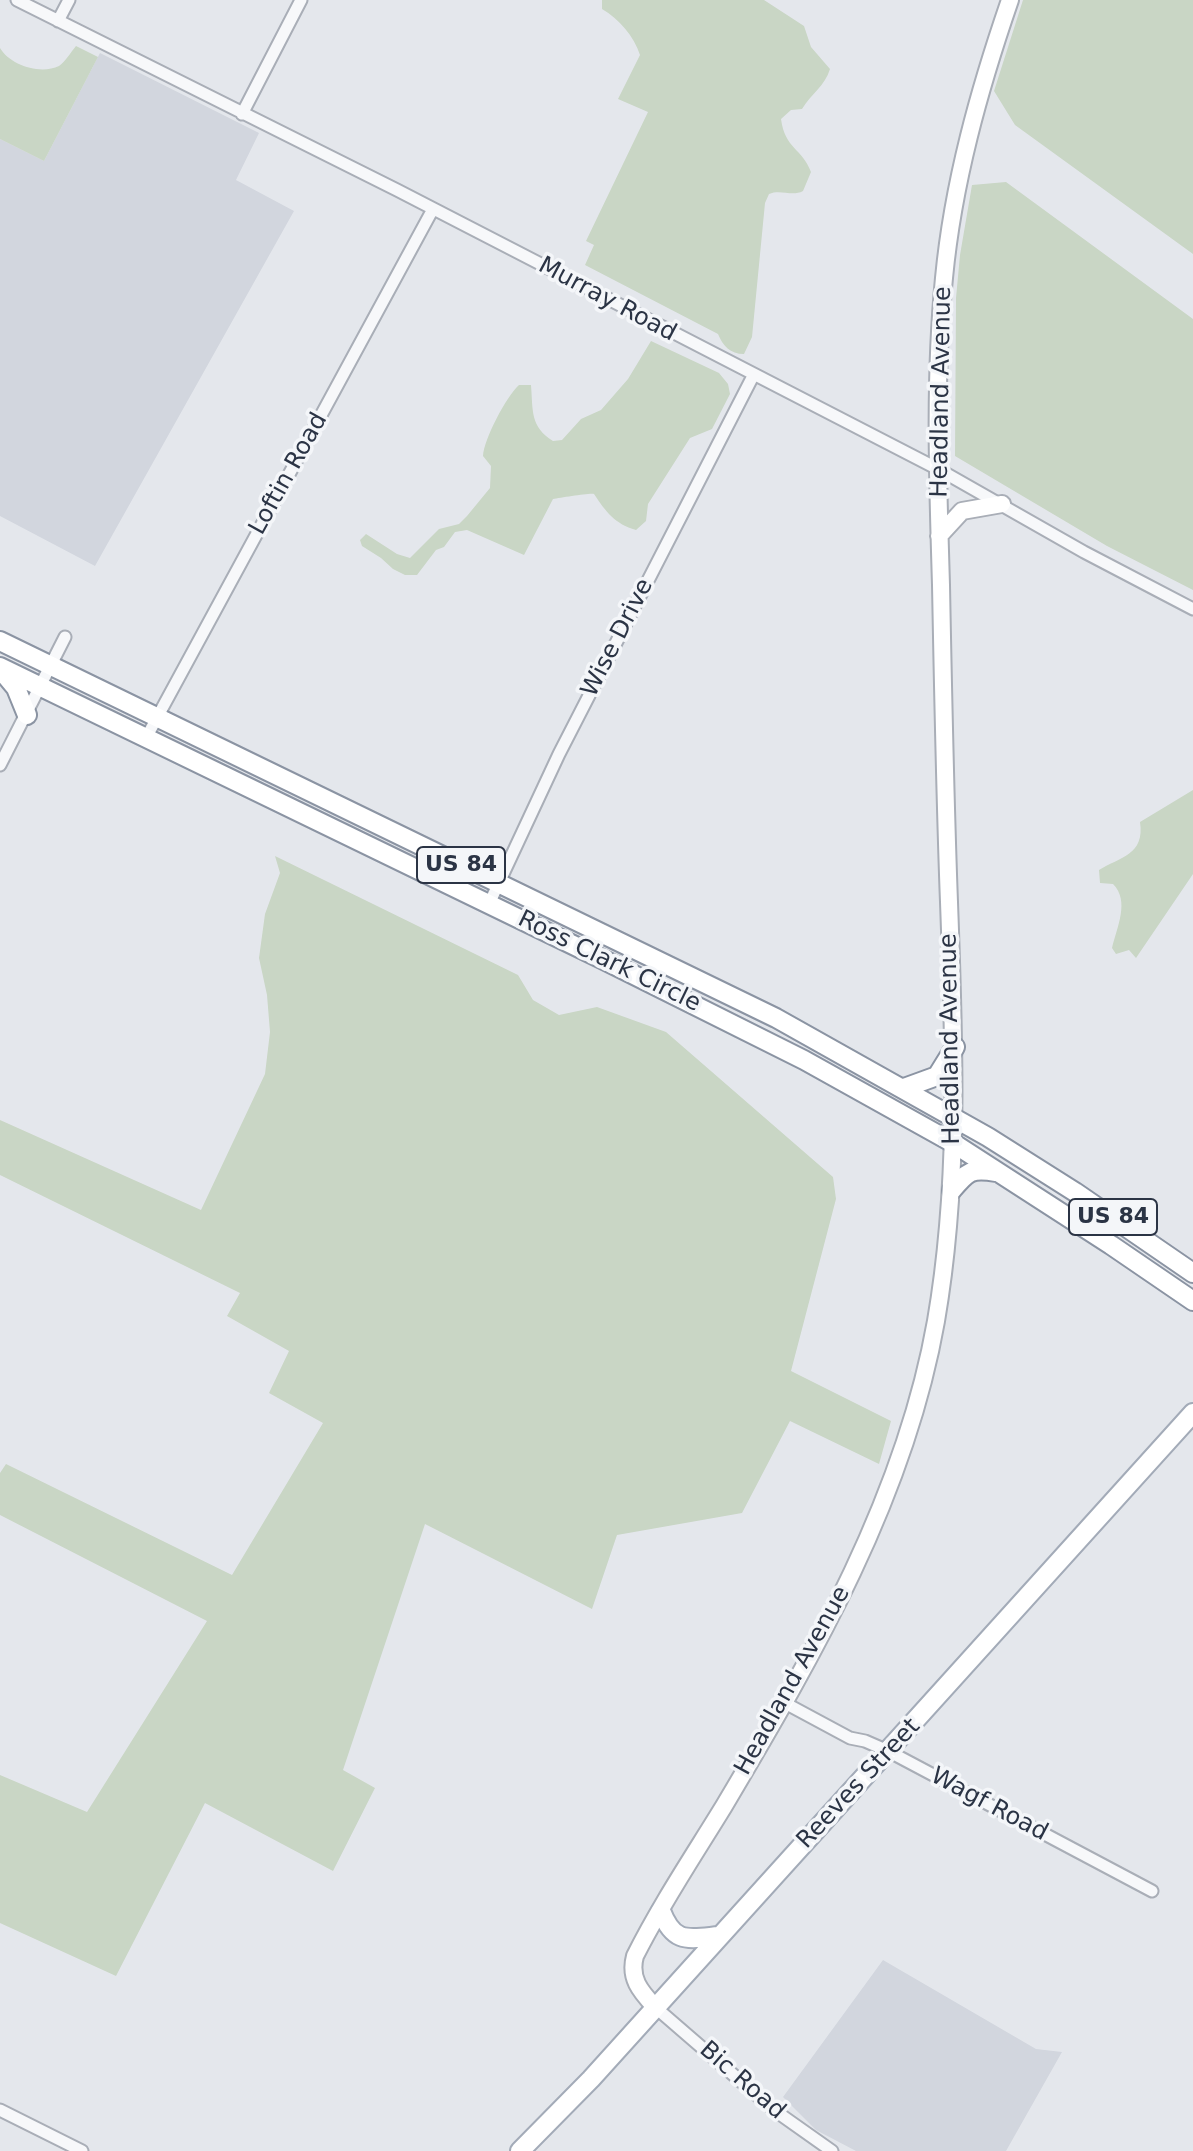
<!DOCTYPE html>
<style>
body{margin:0}
canvas{display:block;background:#e4e7ec}
</style>
<canvas width="1193" height="2151"></canvas>
<script>
const context = document.querySelector('canvas').getContext('2d');
context.lineJoin = 'round';
function fill(path, color) { context.fillStyle = color; context.fill(path, 'evenodd'); }
function stroke(path, color, width, dash) { context.strokeStyle = color; context.lineWidth = width; context.lineCap = dash ? 'butt' : 'round'; context.setLineDash(dash || []); context.stroke(path); }
function label(font, color, halo, rows, align = 'center') {
  context.font = font + ' "DejaVu Sans",sans-serif'; context.lineWidth = 7; context.setLineDash([]); context.textBaseline = 'middle'; context.strokeStyle = halo; context.fillStyle = color; for (const [text, x, y, turn = 0] of rows) {
    context.save(); context.translate(x, y); context.rotate((+turn || 0) * Math.PI / 180); context.textAlign = isNaN(turn) ? turn : align; if (halo) context.strokeText(text, 0, 0); context.fillText(text, 0, 0); context.restore();
  }
}
fill(new Path2D(`
 M100 53 259 133 236 180 294 211 95 566 0 516V139L44 161Z
 M883 1960 1036 2049 1062 2052 1006 2151H856L816 2130 783 2097Z`), '#d2d6de');
fill(new Path2D(`
 M602 0H764L804 26 811 47 830 69C825 86 811 94 802 109L791 110 781 119C785 149 802 148 811 172L803 191C792 197 781 189 769 194L765 203 752 337 744 354C730 354 723 346 718 334L585 265 594 245 586 241 648 112 618 99 640 55C634 36 619 19 602 9Z
 M1023 0H1193V254L1015 125 994 91Z
 M76 46 98 57 44 161 0 139V48C10 65 40 75 59 66 65 62 71 52 76 46Z
 M1006 182 1193 319V590L1107 546 955 456 956 298 960 255 972 185Z
 M651 341 719 373 728 384 730 394 712 429 690 438 648 504 646 521 636 530C615 524 606 512 594 494 588 493 561 498 553 499L524 555 467 530 455 532 444 547 436 550 417 575H405L393 569 381 558 362 546 360 540 366 534 397 554 410 558 439 529 459 524 467 516 490 488 491 466 483 456C484 439 506 397 519 385H531C533 410 530 427 553 441L562 440 581 419 601 410 628 379Z
 M1193 790V874L1136 958 1129 950 1116 954 1112 948C1117 927 1130 901 1113 884L1100 883 1099 870C1120 857 1145 855 1140 822Z
 M275 856 518 975 533 1000 559 1015 597 1007 666 1032 833 1177 836 1199 791 1371 891 1421 879 1464 790 1421 742 1513 617 1535 592 1609 425 1524 343 1770 375 1788 333 1871 205 1803 116 1976 0 1923V1775L87 1812 207 1621 0 1515V1473L6 1464 232 1575 323 1423 269 1393 289 1351 227 1316 240 1293 0 1175V1120L201 1210 265 1074 270 1032 267 995 259 958 265 914 280 873Z`), '#c9d6c5');
const minor = new Path2D(`
 M17 0 397 190 938 469 1084 552 1193 609
 M58 21 69 0
 M242 114 301 0
 M146 738 433 209
 M0 765 65 637
 M489 904 559 754 753 376
 M783 1702 850 1738 865 1741 888 1751 1152 1891
 M655 2007 774 2110 832 2151
 M0 2110 82 2151`);
const secondary = new Path2D(`
 M939 536 962 511 1002 504
 M655 2007C640 1991 629 1978 635 1956 661 1904 694 1855 724 1806 814 1654 905 1497 936 1321 960 1182 954 1043 949 902 945 797 943 691 941 585 938 483 934 380 944 278 953 183 979 90 1010 0`);
const primary = new Path2D(`
 M661 1911C674 1944 687 1939 719 1936
 M520 2151 591 2079 1193 1413`);
const trunk = new Path2D(`
 M0 641 776 1018 988 1137 1075 1192 1193 1273
 M0 667 602 959 804 1060 953 1143 1111 1245 1193 1301
 M2 671 16 688 27 715
 M904 1088 937 1076 955 1047
 M952 1190C968 1171 971 1168 996 1172`);
stroke(minor, '#a9aeb7', 15);
stroke(secondary, '#a9aeb7', 20);
stroke(primary, '#a3abb8', 22);
stroke(trunk, '#8b94a3', 22);
stroke(minor, '#f7f8fa', 11);
stroke(secondary, '#fff', 16);
stroke(primary, '#fff', 18);
stroke(trunk, '#fff', 18);
for (const [x, y, w] of [
 [461,865,88],
 [1113,1217,88]
]) { const box = new Path2D(); box.roundRect(x - w / 2, y - 18, w, 36, 6); context.fillStyle = '#f4f6f9'; context.fill(box); stroke(box, '#2b3445', 2); }
label('bold 22px', '#2b3445', null, [
 ["US 84",461,865],
 ["US 84",1113,1217]
]);
label('24px', '#2b3445', '#f4f6f9', [
 ["Murray Road",607,300,28],
 ["Headland Avenue",942,392,-89],
 ["Loftin Road",289,474,-61],
 ["Wise Drive",618,638,-63],
 ["Ross Clark Circle",609,962,26],
 ["Headland Avenue",951,1039,-91],
 ["Headland Avenue",793,1681,-61],
 ["Reeves Street",859,1784,-47],
 ["Wagf Road",989,1805,28],
 ["Bic Road",742,2081,41]
]);
</script>
